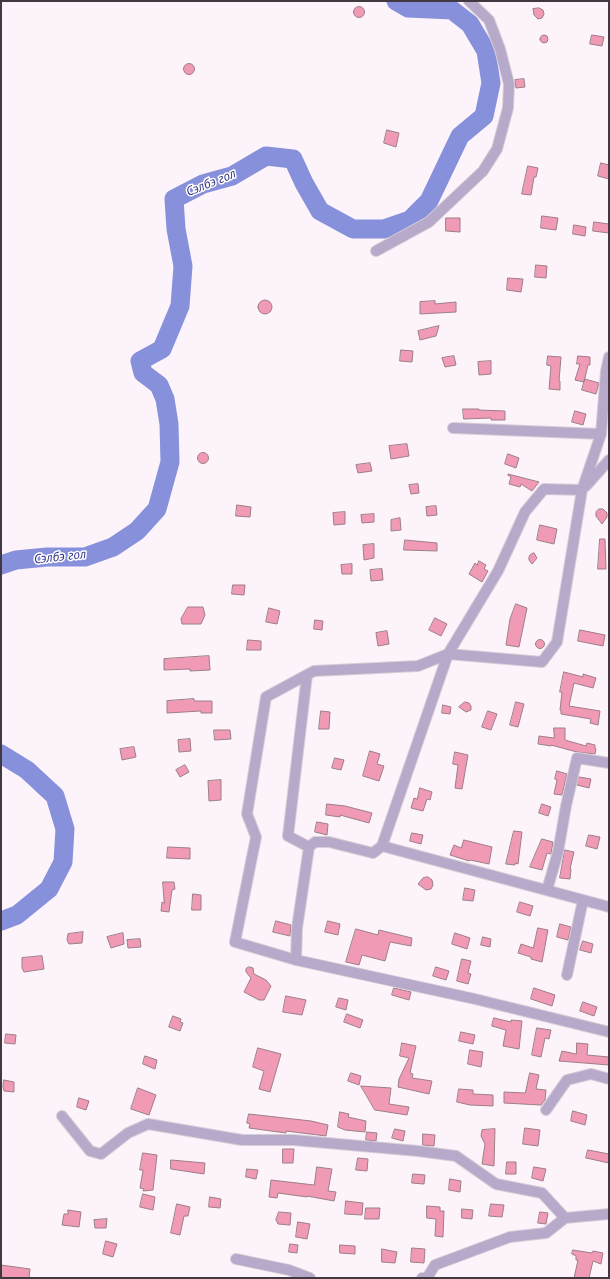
<!DOCTYPE html>
<meta charset="utf-8">
<style>
body{margin:0}
#map{position:relative;width:610px;height:1279px;overflow:hidden;background:#fdf3fb;font-family:"PT Sans",sans-serif}
canvas{display:block}
.frame{position:absolute;inset:0;border:2px solid #423841;pointer-events:none}
</style>
<div id="map">
<canvas width="610" height="1279"></canvas>
<div class="frame"></div>
</div>
<script>
const context = document.querySelector('canvas').getContext('2d');
context.lineJoin = 'round';
function stroke(path, color, width, dash) { context.strokeStyle = color; context.lineWidth = width; context.lineCap = dash ? 'butt' : 'round'; context.setLineDash(dash || []); context.stroke(path); }
function fill(path, color) { context.fillStyle = color; context.fill(path, 'evenodd'); }
function label(font, color, halo, rows, align = 'center') {
  context.font = font + ' "PT Sans",sans-serif'; context.lineWidth = 3; context.setLineDash([]); context.textBaseline = 'middle'; context.strokeStyle = halo; context.fillStyle = color; for (const [text, x, y, turn = 0] of rows) {
    context.save(); context.translate(x, y); context.rotate((+turn || 0) * Math.PI / 180); context.textAlign = isNaN(turn) ? turn : align; if (halo) context.strokeText(text, 0, 0); context.fillText(text, 0, 0); context.restore();
  }
}
stroke(new Path2D(`
 M1 565 16 560 47 557H85L113 547 137 531 157 509 170 462 169 424 165 399 159 385 143 373 140 361 162 349 180 306 183 266 176 229 174 199 203 184 232 176 266 156 293 159 304 183 320 211 353 229H384L410 220 429 201 460 136 484 116 491 83 486 51 470 24 452 10 408 8 396 1
 M1 754 27 770 55 796 65 829 63 862 49 889 17 915 1 921`), '#8791db', 19);
const building = new Path2D(`
 M353.5 12a5.5 5.5 0 1 1 11 0a5.5 5.5 0 1 1-11 0Z
 M539 8 543 10 544 14 542 18 538 19 534 15 533 9Z
 M540 39a4 4 0 1 1 8 0a4 4 0 1 1-8 0Z
 M592 35 604 37 602 46 590 44Z
 M183.5 69a5.5 5.5 0 1 1 11 0a5.5 5.5 0 1 1-11 0Z
 M524 79 525 87 516 88 515 80Z
 M387 130 399 133 396 147 384 143Z
 M601 163 609 165V179L598 176Z
 M528 166 538 168 536 177H534L531 195 522 194Z
 M542 216 558 218 556 230 541 228Z
 M446 218H460V232L446 231Z
 M594 222 609 224V233L593 231Z
 M574 225 586 227 585 236 573 234Z
 M536 265 547 266 546 278 535 277Z
 M508 278 523 279 521 292 507 290Z
 M258 307a7 7 0 1 1 14 0a7 7 0 1 1-14 0Z
 M435 301V304L456 302V312L420 314V302Z
 M439 326 436 336 420 340 418 331Z
 M401 350 413 351 412 362 400 361Z
 M454 356 456 365 445 367 442 358Z
 M548 356 561 357 559 381H560V390L549 389 551 366 547 365Z
 M578 356 590 357V365H588L584 382 575 380 580 364H577Z
 M491 361V374L479 375 478 362Z
 M585 379 599 383 596 394 582 390Z
 M463 409H479V410L505 411V420H491V418L464 419Z
 M575 411 586 414 583 425 572 422Z
 M407 444 409 456 391 459 389 446Z
 M197.5 458a5.5 5.5 0 1 1 11 0a5.5 5.5 0 1 1-11 0Z
 M508 454 519 458 516 468 505 464Z
 M370 463 372 471 358 473 356 465Z
 M508 475V474L539 482 532 491 521 484 520 487 509 484 511 477Z
 M418 484 419 493 411 494 409 485Z
 M237 505 251 507 250 517 236 516Z
 M436 506 437 515 427 516 426 507Z
 M599 509H603L607 513V517L602 524 596 516V512Z
 M345 512V524L334 525 333 513Z
 M374 514V522L362 523 361 515Z
 M400 518 401 530 391 531V520Z
 M540 525 557 529 554 544 537 540Z
 M600 539H605L606 569H598Z
 M405 540 437 543V551L404 550Z
 M374 544V558L364 560 363 545Z
 M534 553 537 558 532 564 529 560V557L530 555Z
 M479 561 486 565 484 569 488 571 482 582 469 574 475 563 477 565Z
 M352 564V574H342L341 565Z
 M382 569 383 580 371 581 370 570Z
 M233 585H245L244 595 232 594Z
 M516 604 527 608 519 647 506 645 510 619Z
 M188 607H203L205 615 201 624H182L181 619Z
 M269 608 280 611 277 624 266 622Z
 M435 618 447 624 441 636 429 630Z
 M315 620 323 621 322 630 314 629Z
 M580 630 605 635 603 646 578 641Z
 M387 631 389 644 378 646 376 633Z
 M535.5 644a4.5 4.5 0 1 1 9 0a4.5 4.5 0 1 1-9 0Z
 M248 640 261 641V650H247Z
 M209 656 210 670 190 671V669L164 670V659Z
 M564 672 583 677V674L596 678 593 688 574 683 569 706 600 711 598 725 590 723 591 719 561 714V710H560L562 692H560Z
 M194 699V701H212V713H201V711L167 713V701Z
 M465 702 469 703 471 706V710L466 712 459 707Z
 M516 702 524 704 518 727 510 725Z
 M443 705 451 707 450 714 442 713Z
 M321 711 330 712 329 729H319Z
 M488 711 497 714 491 730 482 727Z
 M554 728H565V740L586 746 587 743 595 745V748L596 749 595 754 577 752 551 745V746L538 744 539 736 554 738Z
 M214 730H230L231 739 215 740Z
 M190 739 191 751 179 752 178 740Z
 M134 747 136 757 122 760 120 749Z
 M370 751 380 754 377 764 384 766 379 781 363 776Z
 M455 752 468 755 462 789 455 788 458 765 453 764Z
 M335 758 344 760 341 770 332 768Z
 M185 765 189 772 180 777 176 770Z
 M557 771 567 774 562 795 554 794 557 780 555 779Z
 M579 777 591 779 589 788 577 785Z
 M221 780V800L209 801 208 781Z
 M420 788 432 792 430 800 427 799 423 811 411 808 414 798 417 799Z
 M327 804 345 806 372 813 369 823 340 815V817L326 815Z
 M542 804 551 807 548 816 539 813Z
 M317 822 328 824 327 835 315 832Z
 M514 831 522 832 518 864 515 863V865L506 864Z
 M412 833 423 835 421 844 410 841Z
 M589 835 600 837 597 849 586 846Z
 M542 839 553 842 551 854 547 853 542 870 530 867Z
 M464 840 492 847 489 864 470 860 469 861 450 855 454 845 461 848Z
 M168 847 190 848V859L167 858Z
 M565 850 574 852 570 869H571L570 879 560 878Z
 M428 877 432 880 433 885 431 889 426 890 418 884 423 878Z
 M163 882H174L175 889 172 890 169 912 161 911 162 902 164 903Z
 M465 888 475 890 473 901 463 900Z
 M193 894 201 895V910H192Z
 M520 902 533 906 530 916 517 912Z
 M276 921 291 925 290 936 273 932Z
 M328 921 340 924 338 935 325 932Z
 M560 924 571 927 568 940 557 937Z
 M538 928 548 930 542 962 531 959V957L518 953 521 944 533 948Z
 M356 929 378 935 379 930 412 938 411 946 390 942 385 961 362 955 359 965 346 962Z
 M83 932 82 943 69 944 67 940 68 934Z
 M123 933 124 944 111 948 107 937Z
 M455 933 470 938 467 949 452 944Z
 M483 937 491 939 490 947 481 945Z
 M140 939 141 947 128 948 127 940Z
 M583 941 593 944 591 953 580 950Z
 M42 956 44 969 24 972 22 968V958Z
 M462 959 471 961 468 973 471 974 468 984 457 981Z
 M249 967 253 968 254 974 266 980 271 986 264 1000H259L244 992 251 978 246 972V969Z
 M436 967 449 971 446 980 433 976Z
 M394 988 411 992 409 1000 392 995Z
 M534 988 555 995 552 1006 531 999Z
 M286 996 306 1000 302 1015 283 1012Z
 M339 998 348 1000 346 1010 336 1007Z
 M583 1002 597 1007 594 1016 580 1011Z
 M347 1014 363 1020 360 1028 344 1022Z
 M173 1016 181 1019 180 1022 183 1023 180 1031 169 1027Z
 M494 1018 511 1022V1020L522 1021 519 1049 503 1046 506 1030 492 1026Z
 M537 1028 551 1030 549 1039 545 1038 541 1057 532 1055Z
 M461 1032 475 1035 473 1044 459 1041Z
 M6 1034 16 1035 15 1044 5 1043Z
 M402 1043 416 1046 410 1073 413 1074 412 1078 432 1081 429 1094 398 1087 399 1079 409 1058 400 1056Z
 M577 1043 588 1044 587 1055 609 1057V1065L559 1061 562 1051 576 1054Z
 M258 1048 281 1054 270 1092 259 1089 264 1071 253 1067Z
 M470 1050 483 1052 481 1067 468 1064Z
 M145 1056 157 1060 155 1069 143 1064Z
 M351 1073 361 1076 359 1085 348 1081Z
 M530 1073 539 1075 536 1089 546 1090 545 1100 541 1105 504 1103V1092L525 1093Z
 M4 1080 14 1082V1092L4 1091 3 1087Z
 M361 1086 391 1088 389 1104 409 1107 407 1115 375 1110Z
 M138 1088 156 1095 149 1115 131 1109Z
 M459 1089 473 1090V1094L493 1095V1106L470 1105 457 1102Z
 M79 1098 89 1101 86 1110 77 1107Z
 M573 1111 587 1115 585 1125 571 1121Z
 M340 1112 349 1114 348 1117 366 1121 365 1132 345 1130 338 1127Z
 M249 1114 311 1121 328 1125 326 1136 286 1131V1133L249 1128 250 1124 247 1123Z
 M525 1128 540 1130 538 1146 523 1144Z
 M395 1129 405 1131 403 1141 392 1138Z
 M495 1129 494 1166 482 1164 485 1144 481 1136 482 1130Z
 M367 1132 377 1133 376 1141 366 1140Z
 M423 1134 435 1135 434 1146 423 1145Z
 M283 1149H294L293 1163H283Z
 M588 1150 609 1154V1163L586 1158Z
 M143 1153 157 1155 153 1190 143 1191 144 1189 140 1188 143 1170H140Z
 M358 1158 368 1159 367 1171 356 1170Z
 M171 1160 205 1163 204 1174 171 1169Z
 M507 1162H516V1174H506Z
 M317 1167 332 1169 328 1191 336 1192 334 1201 307 1196V1197L278 1193 277 1198 269 1197 271 1180 314 1185Z
 M534 1167 546 1169 543 1181 532 1178Z
 M247 1169 258 1170 256 1179 246 1177Z
 M413 1174 425 1175 424 1184 412 1183Z
 M450 1179 461 1181 460 1192 449 1190Z
 M143 1194 155 1197 153 1210 140 1207Z
 M210 1197 221 1199 220 1208 209 1207Z
 M346 1201 363 1203 362 1215 345 1214Z
 M177 1204 190 1207 188 1216H184L180 1235 171 1233Z
 M491 1204 504 1205 502 1217 489 1216Z
 M427 1206 440 1207V1211H444L443 1237 435 1236 436 1219 427 1218Z
 M366 1208H380L379 1219H365Z
 M462 1209 473 1210 472 1219 462 1218Z
 M68 1210 81 1212 79 1227 62 1225 64 1214H68Z
 M279 1212 291 1213 290 1225 278 1224 276 1220Z
 M540 1212 548 1213 546 1224 538 1223Z
 M107 1219 106 1228H95L94 1220Z
 M298 1222 310 1224 307 1239 296 1237Z
 M106 1241 117 1244 113 1257 103 1254Z
 M290 1244 298 1245 297 1253 289 1252Z
 M340 1245 355 1246V1254L340 1253Z
 M412 1248 425 1249 424 1263 411 1262Z
 M382 1249 397 1252 395 1263 382 1262Z
 M573 1250 592 1253 593 1251 603 1253 601 1264 593 1261 589 1278H574L578 1260H576V1256L572 1254Z
 M1 1265 30 1269 29 1278H1Z`);
fill(building, '#f19ab6');
stroke(building, '#9d7e87', 1);
const street = new Path2D(`
 M376 251 429 222 483 171 497 149 508 108 509 84 500 49 489 20 469 1
 M609 357 606 371 601 434 582 490 557 642 542 662 448 654 418 666 314 671 266 697 247 814 256 837 235 942 296 960 475 999 609 1032
 M453 428 601 434
 M586 486 609 460
 M382 846 609 907
 M309 847 315 842H329L373 853 382 846 448 654 498 571 525 512 544 489 582 490
 M547 890 558 852 566 806 577 758 609 763
 M296 960 297 928 309 847 288 836 307 675
 M567 975 583 900
 M546 1110 567 1080 591 1074 609 1079
 M62 1116 90 1151 101 1154 128 1133 148 1124 242 1140H293L418 1151 456 1156 496 1184 542 1193 565 1218
 M236 1259 289 1270 310 1278
 M422 1278H427L435 1265 510 1237 546 1233 565 1218 609 1214`);
stroke(street, '#d8ced6', 12);
stroke(street, '#b7a9ca', 10);
label('italic 13px', '#303186', '#fff', [
 ["Сэлбэ гол",211,183,-22],
 ["Сэлбэ гол",60,557,-6]
]);
</script>
